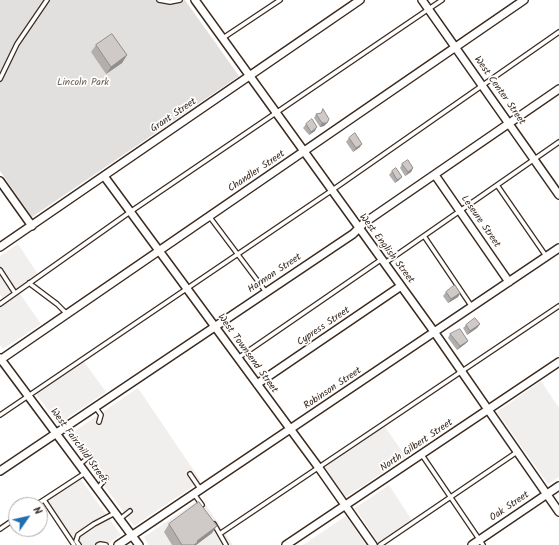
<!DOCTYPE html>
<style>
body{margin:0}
#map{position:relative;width:559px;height:545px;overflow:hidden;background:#fff;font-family:Kalam,sans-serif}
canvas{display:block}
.north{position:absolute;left:8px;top:497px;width:40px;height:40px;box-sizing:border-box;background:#fff;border:1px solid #b1aaa5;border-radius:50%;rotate:56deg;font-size:11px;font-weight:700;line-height:16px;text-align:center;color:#3b2a1e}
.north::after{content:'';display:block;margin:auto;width:14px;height:18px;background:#1f6fb2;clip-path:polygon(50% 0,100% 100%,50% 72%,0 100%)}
</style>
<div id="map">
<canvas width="559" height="545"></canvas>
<div class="north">N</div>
</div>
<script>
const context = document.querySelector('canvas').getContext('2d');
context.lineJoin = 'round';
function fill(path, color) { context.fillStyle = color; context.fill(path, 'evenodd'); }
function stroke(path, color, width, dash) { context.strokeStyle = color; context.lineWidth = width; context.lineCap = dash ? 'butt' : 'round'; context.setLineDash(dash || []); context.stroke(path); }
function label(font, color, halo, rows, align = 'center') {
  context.font = font + ' Kalam,sans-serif'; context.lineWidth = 3.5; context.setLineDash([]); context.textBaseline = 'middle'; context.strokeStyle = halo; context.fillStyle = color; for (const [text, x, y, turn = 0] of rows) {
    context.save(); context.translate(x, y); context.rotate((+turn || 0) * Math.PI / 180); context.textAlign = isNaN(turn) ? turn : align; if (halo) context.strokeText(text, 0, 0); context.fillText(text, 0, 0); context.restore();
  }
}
fill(new Path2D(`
 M18 244 39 276 18 291 41 324 3 349 0 345V304L4 301 0 294V256Z
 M82 359 106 392 58 424 35 392Z
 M541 381 559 408V477L548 484 497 412Z
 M138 388 201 481 134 526 67 436Z
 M383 424 406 457 346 497 323 465Z
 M79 477 121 535 106 545H74L44 500Z
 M389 485 413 522 380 545 355 508Z
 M201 498 233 545H149L145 539 144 537Z
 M346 516 366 545H303Z`), '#f1efee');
fill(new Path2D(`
 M0 0H185L239 76 32 217 0 171Z`), '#e2e0de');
const service = new Path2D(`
 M159 0 170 2 180 0
 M223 38 280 0
 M0 79 17 44 47 0
 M497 185 546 256
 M209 216 266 292
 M424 236 472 307
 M385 263 559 142
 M0 270 15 293
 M29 283 57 304 67 314
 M0 304 130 212 442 0
 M238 358 382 259
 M96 408 101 415 99 422
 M0 415 331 191 559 32
 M422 455 483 545
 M79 465 90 456
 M190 474 201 490
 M97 489 106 478
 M194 494 202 505
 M44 500 74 545
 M36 505 85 473
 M120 519 130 511
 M214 524 226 545
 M0 529 16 518
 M221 533 559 306
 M79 545 76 541 78 535 94 524 115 513
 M98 545 100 544 106 545
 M380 545 517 452`);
const minor = new Path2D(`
 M195 0 435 333 559 512
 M422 0 559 195
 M435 175 509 282
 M104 176 319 468 373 545
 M0 181 32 226
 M0 247 360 0
 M0 358 139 545
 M0 360 524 0
 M257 384 401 286
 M0 471 353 234 364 223 559 89
 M118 545 559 248
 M286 545 559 362
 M472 545 559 486`);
stroke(service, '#3b2a1e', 6);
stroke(minor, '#3b2a1e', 10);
stroke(service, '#fff', 3.5);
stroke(minor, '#fff', 7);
fill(new Path2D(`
 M96 45 127 55 122 63 106 74 91 52Z
 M316 114 327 123 324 126 320 127 314 118Z
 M306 124 315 131 309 135 303 128Z
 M349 138 360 147 353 152 346 142Z
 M402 164 413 168 411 172 405 176 400 168Z
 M392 171 399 180 395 183 389 175Z
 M446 292 460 293 458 297 448 303 443 296Z
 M480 324 477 328 467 335 463 328 466 325Z
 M450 334 468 341 465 344 457 350 448 338Z
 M169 524 212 533 196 545H172L164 532Z`), '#b2aeab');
fill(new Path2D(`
 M127 55 122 63 106 74 111 67Z
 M322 123H327L324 126 320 127Z
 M317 127 315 131 309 135 311 132Z
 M362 144 360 147 353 152 356 148Z
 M413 168 411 172 405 176 408 172Z
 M402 177 399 180 395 183 397 180Z
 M460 293 458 297 448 303 451 299Z
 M480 324 477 328 467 335 470 331Z
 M468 341 465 344 457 350 460 346Z
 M217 526 212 533 196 545H194L197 541Z`), '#918d8b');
const building = new Path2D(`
 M112 34 127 55 111 67 96 45Z
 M323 109 329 119 327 123H322L316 114 321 113Z
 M312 119 317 127 311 132 306 124Z
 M355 133 362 144 356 148 349 138Z
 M408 160 413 168 408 172 402 164Z
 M396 168 402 177 397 180 392 171Z
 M455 285 460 293 451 299 446 292Z
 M475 318 480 324 470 331 466 325Z
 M460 329 468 341 460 346 450 334Z
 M199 502 217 526 197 541 198 542 194 545H182L169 524Z`);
fill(building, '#cfcac7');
stroke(building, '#918d8b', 1);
label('10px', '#65584e', '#fff', [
 ["Lincoln Park",83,83]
]);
label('10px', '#3b2a1e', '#fff', [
 ["West Center Street",499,91,55],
 ["Grant Street",174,116,-34],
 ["Chandler Street",257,172,-34],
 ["Leseure Street",480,222,55],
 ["West English Street",386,249,53],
 ["Harmon Street",275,274,-34],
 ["Cypress Street",324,327,-34],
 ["West Townsend Street",247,354,54],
 ["Robinson Street",333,389,-34],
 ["West Fairchild Street",78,446,54],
 ["North Gilbert Street",417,446,-34],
 ["Oak Street",510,507,-34]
]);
</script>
